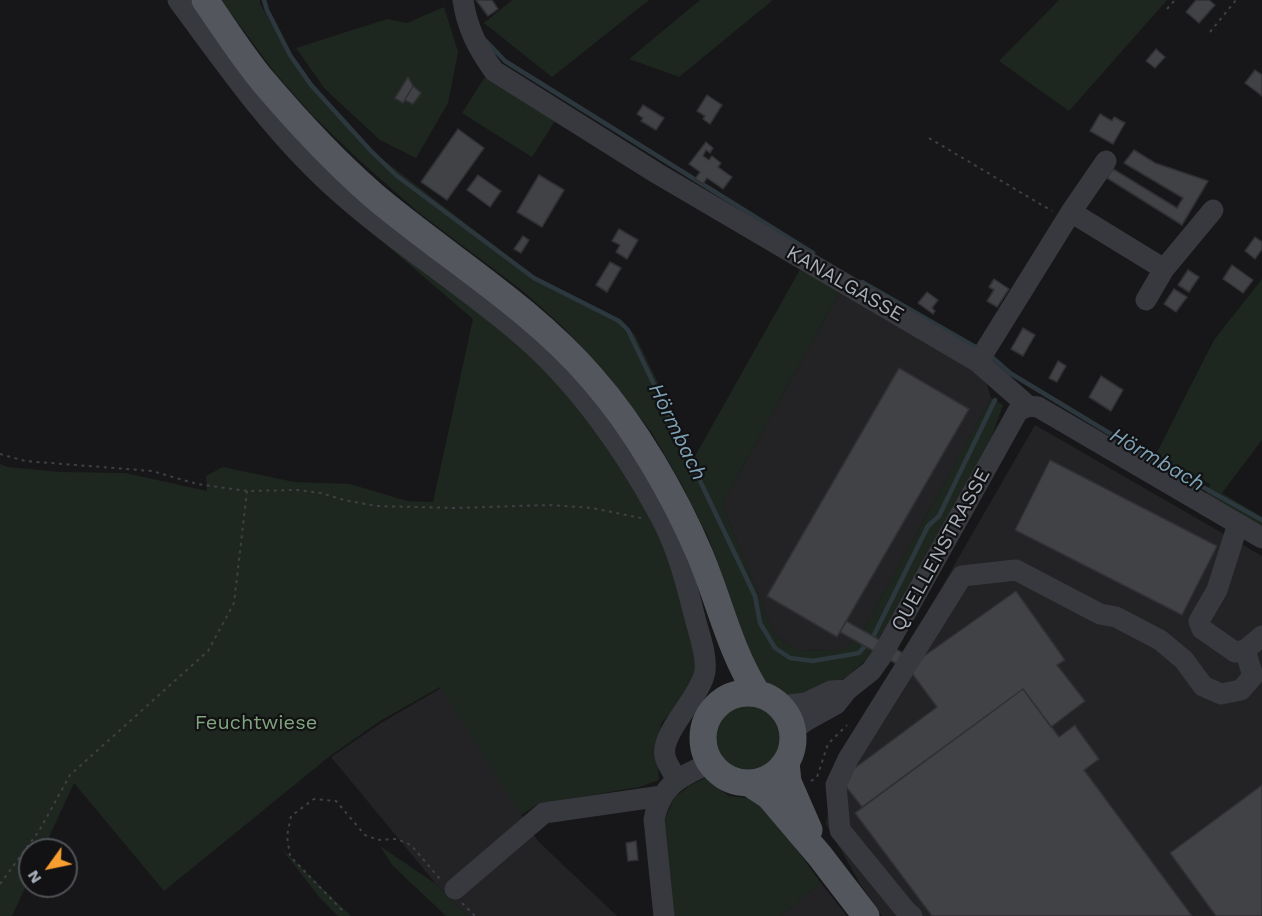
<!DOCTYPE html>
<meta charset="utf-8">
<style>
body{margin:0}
#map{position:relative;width:1262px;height:916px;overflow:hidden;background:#171719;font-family:"Work Sans",sans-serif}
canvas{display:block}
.north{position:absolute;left:18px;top:838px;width:60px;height:60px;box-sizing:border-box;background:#121214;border:2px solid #4e5156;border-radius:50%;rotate:237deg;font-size:16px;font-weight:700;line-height:24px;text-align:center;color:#a8afb9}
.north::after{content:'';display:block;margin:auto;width:21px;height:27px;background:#f89e30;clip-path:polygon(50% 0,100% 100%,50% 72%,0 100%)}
</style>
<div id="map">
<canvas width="1262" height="916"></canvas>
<div class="north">N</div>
</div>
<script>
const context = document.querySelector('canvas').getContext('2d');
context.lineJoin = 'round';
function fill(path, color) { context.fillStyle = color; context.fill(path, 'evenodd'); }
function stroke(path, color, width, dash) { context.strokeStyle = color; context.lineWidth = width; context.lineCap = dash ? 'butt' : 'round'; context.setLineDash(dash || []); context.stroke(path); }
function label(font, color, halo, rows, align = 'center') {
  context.font = font + ' "Work Sans",sans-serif'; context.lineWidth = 4.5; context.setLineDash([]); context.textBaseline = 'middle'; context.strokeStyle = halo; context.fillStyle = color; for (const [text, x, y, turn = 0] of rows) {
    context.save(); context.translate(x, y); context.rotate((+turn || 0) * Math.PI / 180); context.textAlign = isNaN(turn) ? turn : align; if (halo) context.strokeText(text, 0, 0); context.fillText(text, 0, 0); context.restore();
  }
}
fill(new Path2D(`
 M842 288 984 374 991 398 859 638 842 650 799 651 774 635 722 504Z
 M1035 425 1262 556V916H882L862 887 826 824 832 789 865 720Z
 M441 688 538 841 617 916H468L436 884 331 757 381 723Z
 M821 883 847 916H781Z`), '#232326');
fill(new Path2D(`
 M221 0H260V4L282 41 311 81 373 152 534 276 619 319 635 335 694 458 802 266 842 288 722 504 774 635 799 651 842 650 859 638 991 398 1003 405 992 436 869 657 847 677 804 695H788L763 680 748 662 719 566 709 539 681 483 652 433 606 373 563 327 524 292 418 212 359 160 313 116 275 73Z
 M512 0H649L552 77 484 23Z
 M700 0H773L679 77 629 59Z
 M1059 0H1167L1069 111 999 61Z
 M444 7 458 52 448 103 416 158 380 140 325 89 296 48 387 19 407 23Z
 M485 77 555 121 532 157 462 113Z
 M336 202 502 326 561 386 603 438 643 496 671 558 690 623 697 673 684 700 662 722 656 742 659 780 639 787 538 804 521 815 440 687 380 721 330 756 164 891 74 783 43 850H30V877L12 916H0V464L8 467 60 472 125 473 207 491 206 476 223 467 294 482 350 484 407 501 433 502 473 319Z
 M1262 279V440L1222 493 1262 517V528L1206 496 1210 484 1155 456 1214 340Z
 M713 738a36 36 0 1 1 72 0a36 36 0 1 1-72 0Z
 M705 778 729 796 756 799 789 839 821 883 781 916H670L664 821 674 798 689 786Z
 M380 846 436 884 468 916H446L392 865Z
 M281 848 351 916H338L320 898Z`), '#1e271f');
stroke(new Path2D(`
 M264 0 267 10 290 55 311 85 371 151 397 176 534 278 619 321 628 330 755 596 760 623 775 648 790 658 813 661 859 653 874 635 928 526 939 516 995 400
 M486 41 505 61 813 253
 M862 282 979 349
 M993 358 1010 373 1149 457 1262 520`), '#2c383d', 4.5);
const building = new Path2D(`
 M476 0H492L498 9 488 16Z
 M1196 0H1209L1215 5 1199 23 1186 12Z
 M1156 49 1165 57 1155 68 1146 61Z
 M1255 70 1262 75V96L1245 83Z
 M408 77 413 86 403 103 395 98Z
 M413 86 421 93 413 104 405 100Z
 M707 95 722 105 710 124 703 119 705 116 697 111Z
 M643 105 664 118 656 130 641 121 643 118 637 114Z
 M1100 114 1112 121 1114 117 1125 123 1113 144 1090 131Z
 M458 129 484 148 447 200 421 182Z
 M706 142 713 148 710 153 706 150 703 156 709 160 712 156 721 163 718 167 732 177 723 189 707 178 703 184 695 179 700 172 689 164Z
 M1134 150 1155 163 1208 181 1182 225 1107 178 1113 169 1177 208 1183 198 1124 163Z
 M478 175 501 191 490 207 467 190Z
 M539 175 564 190 542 227 517 212Z
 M619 229 638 240 627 259 616 252 620 245 612 241Z
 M523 236 529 240 521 253 514 249Z
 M1255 237 1262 242V249L1255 259 1245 251Z
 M610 262 621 268 607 292 596 285Z
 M1232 265 1253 280 1243 293 1223 279Z
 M1188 270 1199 277 1189 292 1178 285Z
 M994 279 1009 289 997 307 987 301 994 290 989 287Z
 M1174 289 1187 297 1176 312 1164 304Z
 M927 292 938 300 932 308 935 311 933 314 918 303Z
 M1023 328 1035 335 1023 356 1011 349Z
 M1058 361 1066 366 1057 382 1049 378Z
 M899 368 969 409 837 637 767 596Z
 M1101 376 1123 390 1111 411 1089 397Z
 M1050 460 1217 546 1182 615 1015 530Z
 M1016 591 1065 660 1057 665 1085 701 1051 727 1023 689 862 807 840 779 937 707 911 672 917 661Z
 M846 621 917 661 911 672 840 632Z
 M1023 689 1059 737 1075 725 1076 727 1099 759 1084 770 1192 916H932L855 813Z
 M1262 785V916H1216L1170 853Z
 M636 841 638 860 628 861 626 843Z`);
fill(building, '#414246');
stroke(building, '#313135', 1.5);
stroke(new Path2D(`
 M1167 9 1175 0
 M1210 32 1236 0
 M929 138 1052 211
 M0 454 25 461 152 471 197 484 247 491 297 490 321 493 344 500 376 506 455 508 549 505 592 508 641 518
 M713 781 729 790
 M811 781 817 777 828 744 847 725
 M0 884 39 831 70 775 208 651 234 603 247 491
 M462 903 475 916
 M342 910 290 856 287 836 291 816 314 799 336 801 365 835 378 840 397 839 411 845 440 879`), '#3e4045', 2, [3, 4.5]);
stroke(new Path2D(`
 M178 0C225 64 272 131 331 185 390 239 458 281 519 333 576 381 624 449 659 514 677 546 686 582 695 618 699 634 707 654 705 671 702 696 660 732 665 756 666 763 673 772 676 779
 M463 0C467 28 478 49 494 71L658 174 978 362 1028 406 1038 407 1262 538
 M1071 212 1164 269 1213 210
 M1146 300 1164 269
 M978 362 1071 212 1106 161
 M1238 524 1217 590 1199 621 1202 629 1235 652 1245 650 1262 636
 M780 706 806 703 831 691 847 690
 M793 730 807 720 836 704 847 690 871 671 881 657 1018 411 1028 406
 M455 889 544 813 662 796
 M664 916 654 819C662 784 680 777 710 763
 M912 916 906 911 840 830 836 785 848 759 962 576 1016 570 1100 614 1116 617 1160 640 1184 660 1203 686 1221 694 1241 690 1253 676 1245 650`), '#38393e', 21);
stroke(new Path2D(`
 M205 0C224 27 242 56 263 81 297 121 333 160 373 195 445 256 530 306 592 378 635 427 674 494 700 555 719 600 730 651 757 693
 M703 738a45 45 0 1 1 90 0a45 45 0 1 1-90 0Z
 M786 762 788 782 809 830
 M749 783 769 796 820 856 866 916`), '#53575d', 27);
label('20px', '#a8afb9', '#121214', [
 ["KANALGASSE",845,284,30],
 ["QUELLENSTRASSE",941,550,-61]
]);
label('20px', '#81a57f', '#121214', [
 ["Feuchtwiese",256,723]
]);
label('italic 21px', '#7ea2b5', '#121214', [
 ["Hörmbach",677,432,64],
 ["Hörmbach",1157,460,30]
]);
</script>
